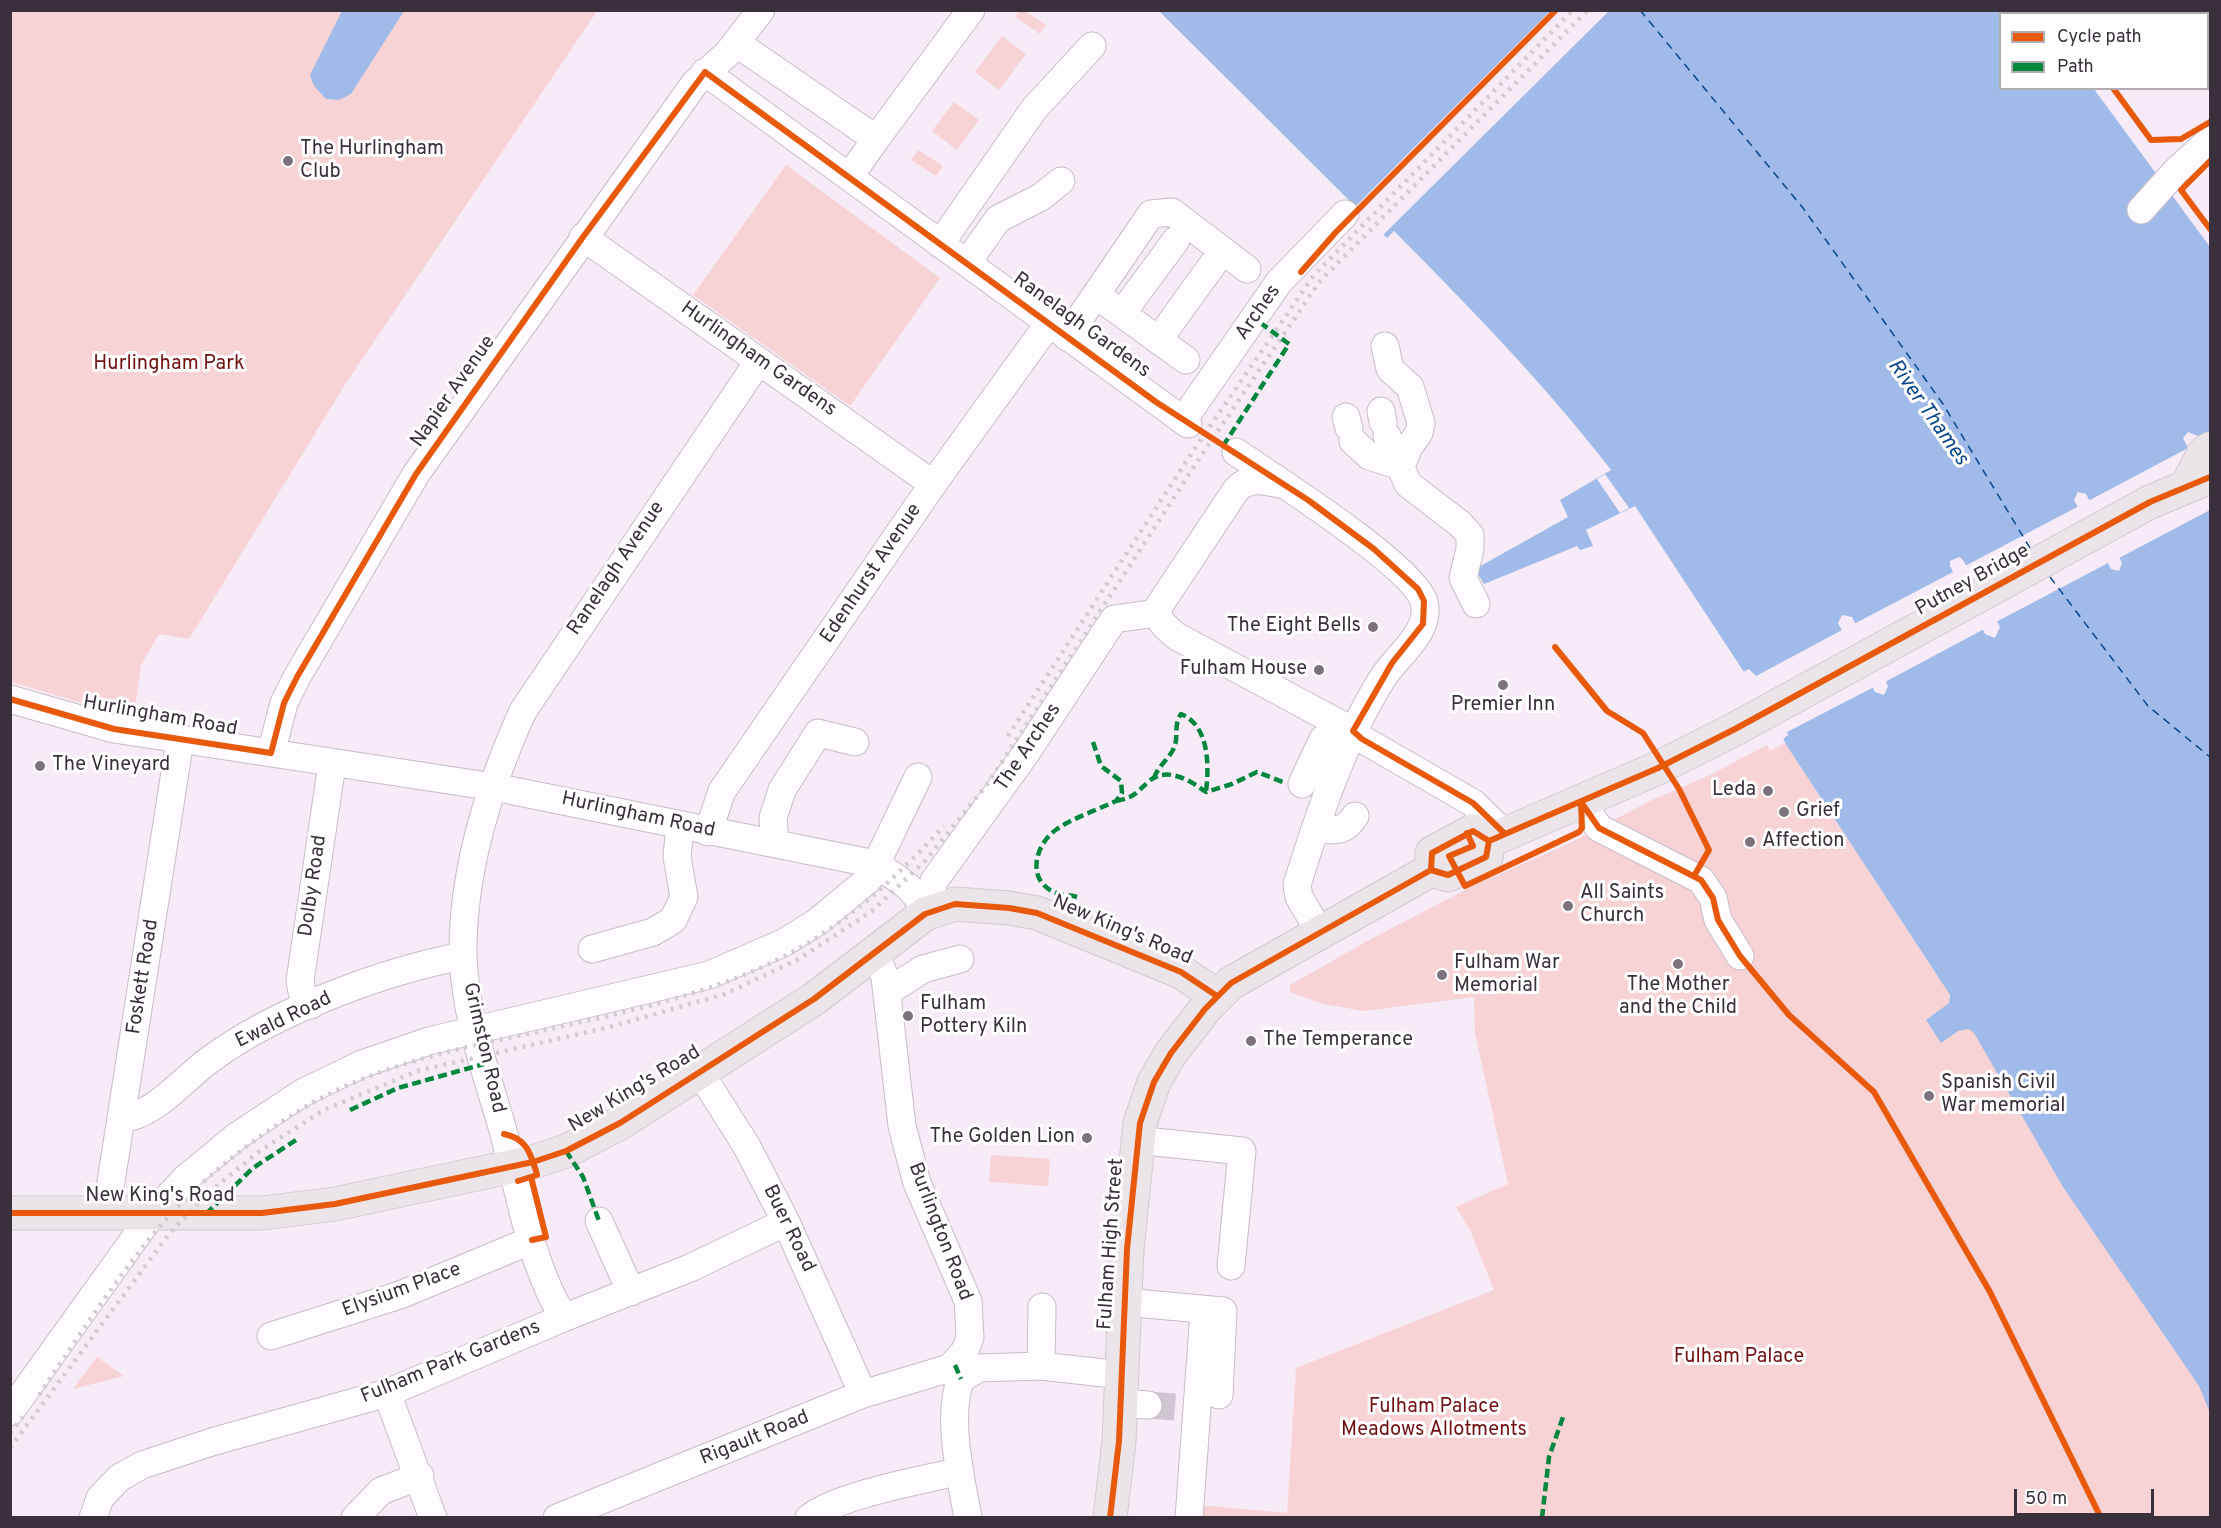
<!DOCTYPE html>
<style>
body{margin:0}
#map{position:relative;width:2221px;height:1528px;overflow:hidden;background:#f6ebf7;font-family:Overpass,sans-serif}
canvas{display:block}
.frame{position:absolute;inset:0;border:12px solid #3a303c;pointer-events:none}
.legend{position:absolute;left:1999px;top:12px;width:210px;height:78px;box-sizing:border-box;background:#fff;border:2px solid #b0acb1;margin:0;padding:8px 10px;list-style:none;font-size:18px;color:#3a303c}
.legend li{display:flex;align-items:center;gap:12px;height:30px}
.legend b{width:30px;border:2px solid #b0acb1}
.scale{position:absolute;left:2014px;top:1489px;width:140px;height:27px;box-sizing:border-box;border:3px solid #3a303c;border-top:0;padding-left:8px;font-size:18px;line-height:21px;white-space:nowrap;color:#3a303c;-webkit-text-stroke:4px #fff;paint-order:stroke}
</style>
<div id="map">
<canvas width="2221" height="1528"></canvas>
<div class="frame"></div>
<ul class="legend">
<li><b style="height:8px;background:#e8590c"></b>Cycle path</li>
<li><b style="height:8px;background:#00873e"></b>Path</li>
</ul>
<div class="scale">50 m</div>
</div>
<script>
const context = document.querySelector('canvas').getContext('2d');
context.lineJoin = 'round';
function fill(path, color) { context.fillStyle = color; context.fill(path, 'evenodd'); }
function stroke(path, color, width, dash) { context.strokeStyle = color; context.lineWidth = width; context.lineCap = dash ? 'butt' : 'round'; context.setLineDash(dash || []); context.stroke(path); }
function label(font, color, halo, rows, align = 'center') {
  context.font = font + ' Overpass,sans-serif'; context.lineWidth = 6; context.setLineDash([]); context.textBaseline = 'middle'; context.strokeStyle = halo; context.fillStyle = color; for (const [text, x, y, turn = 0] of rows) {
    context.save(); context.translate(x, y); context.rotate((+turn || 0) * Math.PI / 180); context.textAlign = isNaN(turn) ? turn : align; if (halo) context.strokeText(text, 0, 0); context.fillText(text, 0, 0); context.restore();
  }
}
fill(new Path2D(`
 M1020 10 1025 11 1046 25 1040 34 1015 17Z
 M2150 10 2153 13 2073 14 2071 11Z
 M10 11H597L346 383 189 639 159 634 141 665 134 715 95 707 11 682Z
 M1002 36 1026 54 999 90 975 72Z
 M954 102 979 120 957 150 932 131Z
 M918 150 943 166 936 176 911 160Z
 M786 165 940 278 850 406 693 295Z
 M1785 743 1950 995 1949 1003 1926 1020 1934 1032 1978 1023 2210 1378V1517L1196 1518 1198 1505 1287 1513 1296 1368 1494 1290 1470 1230 1456 1207 1508 1184 1475 1033 1474 997 1364 1011 1323 1004 1290 992V985L1371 939 1473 886 1572 842 1652 800 1710 775 1767 745 1770 751Z
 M991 1155 1050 1159 1048 1186 989 1182Z
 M97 1357 124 1376 73 1389Z`), '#f7d3d5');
fill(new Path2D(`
 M342 11H404L351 94 339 100 326 99 314 86 310 75Z
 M1159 11H2036L2039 13 2000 14V88L2094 89 2210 247V460L2198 436 2188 432 2183 438 2210 490V1413L2199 1386 2063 1187 1974 1033 1969 1029 1958 1031 1941 1043 1926 1020 1949 1003 1950 995 1785 743 1783 738 1788 735 1749 670 1744 672 1635 506 1586 530 1593 546 1580 550 1577 546 1484 584 1475 569 1568 517 1560 500 1611 470C1544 383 1471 309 1394 231L1387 238ZM2078 492 2086 494 2122 563 2119 571 2111 569 2074 500ZM1959 557 1963 560 2000 627 1995 638 1985 634 1950 566V561ZM1842 615 1852 617 1888 686 1884 695 1875 692 1838 623Z`), '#a0bbe9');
fill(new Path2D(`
 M1550 11H1609L1382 236 1354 208Z
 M2190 447 2210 483V510L2119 558 2118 562 2085 498 2088 501Z
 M1605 474 1629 508 1620 513 1597 479Z
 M2078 502 2112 565 2108 563 1996 622V626L1962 563 1965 566 2079 506Z
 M1954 567 1986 628 1885 682 1884 686 1850 622 1854 624 1955 571Z
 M1844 629 1877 690 1874 687 1787 732 1788 735 1783 739 1785 743 1783 744 1780 739 1784 734 1747 673H1741L1749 669 1756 676Z`), '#f6ebf7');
stroke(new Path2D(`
 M1640 10 1803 208 1943 404 2030 548
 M2050 577 2148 706 2210 757`), '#08468c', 1.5, [8, 6]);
stroke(new Path2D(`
 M1148 1405 1188 1408`), '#d0c6d2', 27, [27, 14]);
const minor = new Path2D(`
 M736 43 876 139 849 177
 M705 72 1188 424
 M876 139 971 10
 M2141 210 2176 171 2210 140
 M583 237 933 484
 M940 244 1034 109 1092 46
 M967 263 998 219 1041 197 1061 181
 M1096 295 1186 360
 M1123 312 1176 240
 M1067 337 1151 214 1172 212 1247 269
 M1159 339 1213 264
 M1385 346 1390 369 1410 387 1421 423 1419 433 1409 447 1401 466
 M1381 411 1383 422
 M1346 417 1349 428
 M1183 420 1279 282 1345 214
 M1387 436 1408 484 1460 524 1470 535V549L1463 578 1476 604
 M1353 441 1369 456 1401 466
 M1236 452C1271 476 1415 567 1424 602 1432 632 1396 656 1382 679 1343 742 1319 814 1297 885L1299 897 1321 934
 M1283 485C1267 481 1248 476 1236 490L1159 606C1155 620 1166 627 1176 636L1353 731 1362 739 1473 803 1505 834
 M10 699 114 729 494 787 875 864C897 879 917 887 925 914
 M271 753 284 703 297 677 416 474 695 83 728 53 761 10
 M1302 784 1323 739
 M1581 802 1599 828 1701 880 1713 898 1718 920 1740 956
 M1316 829C1334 830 1345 833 1355 816
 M708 832 722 791 933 484 1049 323
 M775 842 773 818 782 790 818 733 855 742
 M925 914 934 881 1026 753 1114 619 1157 613
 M592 949 653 932 673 920 684 897 677 857 680 826
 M887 992 923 969 960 959
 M311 1005 302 992 300 981 332 764
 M699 1071 746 1145 786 1222 863 1394
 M122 1118C151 1118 185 1078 208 1061 273 1012 383 971 463 956
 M1136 1140 1242 1151 1231 1266
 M106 1214 180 740
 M599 1221 631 1292
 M1124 1302 1223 1311 1219 1395
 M563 1318C559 1308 553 1300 549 1290 525 1237 516 1175 500 1120 484 1067 465 1012 463 956 462 873 489 786 523 711L758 362
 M271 1336 400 1295 532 1240
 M1041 1366 1042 1307
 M387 1393 433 1518
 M1120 1403 1148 1405
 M10 1412 153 1213 186 1178 237 1136 302 1093 362 1064 429 1041 709 975 783 943 817 922 869 879 918 777
 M93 1518 100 1498 119 1478 142 1465 215 1441 387 1393 563 1318 690 1268 786 1222
 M355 1518 381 1491 420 1476
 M557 1518 863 1394 950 1368 965 1351 970 1337 968 1301 917 1183 902 1126 885 977 875 953
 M809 1518C840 1494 920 1481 960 1471
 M968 1518C961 1479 946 1415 961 1379L979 1368 1041 1366 1122 1375
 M1189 1518 1203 1326`);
const major = new Path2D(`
 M2187 485 2204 453 2210 449
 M1489 841 1658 768 1735 729 2150 502 2210 477
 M1431 870 1432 853 1473 831 1489 841
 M1431 870 1448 875 1486 857 1489 841
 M10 1213H262L335 1204 533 1162 566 1151 620 1123 814 999 925 914 955 904 1009 908 1037 913 1181 972 1217 996
 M1110 1518 1119 1441 1127 1249 1140 1123 1154 1082 1171 1053 1205 1009 1231 983 1431 870`);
stroke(minor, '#c7bdc8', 29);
stroke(major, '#d1cad1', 35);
stroke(minor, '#fefcfe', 27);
stroke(major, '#ebe4e8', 33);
stroke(new Path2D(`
 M1008 736 1195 448 1314 275 1573 10
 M39 1395C76 1340 113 1283 155 1232 198 1181 256 1135 314 1102 382 1064 460 1048 536 1032 635 1010 743 989 828 930 871 901 909 864 944 826
 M10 1433 25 1414
 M10 1448 169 1234 208 1193 261 1150 324 1110 417 1071 606 1028 725 994 799 959 872 911 925 861 989 782 1203 453 1320 281 1588 10`), '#d0ccd0', 4.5, [3, 6]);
stroke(new Path2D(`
 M1223 446 1289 344 1262 324
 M1154 778C1158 766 1169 759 1174 748 1179 736 1173 726 1181 714 1210 726 1209 767 1206 792
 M1116 801C1135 797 1135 794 1148 782 1166 765 1191 781 1206 792L1232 784 1257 772 1283 782
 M1077 897C1070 895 1060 895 1054 892 1025 879 1036 843 1057 829 1075 817 1097 810 1116 801L1122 793 1121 781 1101 766 1093 742
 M350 1110 398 1088 484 1064
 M566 1151 583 1177 599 1221
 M206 1214 253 1168 299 1138
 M955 1365 961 1379
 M1542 1518 1549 1457 1563 1417`), '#00873e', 4.5, [9, 4.5]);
stroke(new Path2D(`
 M2113 88 2151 140 2181 139 2210 122
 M2210 161 2181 190 2210 229
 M1301 272 1336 232 1556 10
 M1555 647 1607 711 1643 733 1679 789 1709 850 1694 876
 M10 699 114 729 271 753 284 703 297 677 416 474 583 237 705 72 1156 402 1308 500 1374 549 1418 589 1424 601 1423 624 1392 663 1353 731 1362 739 1473 803 1505 834
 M1581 802 1599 828 1701 880 1713 898 1718 920 1740 956 1789 1015 1874 1092 1990 1292 2101 1518
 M1467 833 1473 846 1449 856 1465 886 1579 832 1582 828 1581 802
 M1489 841 1658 768 1735 729 2150 502 2210 477
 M1431 870 1432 853 1473 831 1489 841
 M1431 870 1448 875 1486 857 1489 841
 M504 1134C525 1138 530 1151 536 1171L537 1175 518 1181
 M531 1177 546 1237 532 1240
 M10 1213H262L335 1204 533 1162 566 1151 620 1123 814 999 925 914 955 904 1009 908 1037 913 1181 972 1217 996
 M1110 1518 1119 1441 1127 1249 1140 1123 1154 1082 1171 1053 1205 1009 1231 983 1431 870`), '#e8590c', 6);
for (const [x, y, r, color] of [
 [288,161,6,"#7c717d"],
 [1373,627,6,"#7c717d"],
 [1319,670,6,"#7c717d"],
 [1503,685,6,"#7c717d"],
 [40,766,6,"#7c717d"],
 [1768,791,6,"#7c717d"],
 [1784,812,6,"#7c717d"],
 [1750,842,6,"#7c717d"],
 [1568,906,6,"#7c717d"],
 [1678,964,6,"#7c717d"],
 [1442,975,6,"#7c717d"],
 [908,1016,6,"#7c717d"],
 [1251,1041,6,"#7c717d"],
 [1929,1096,6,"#7c717d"],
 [1087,1138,6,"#7c717d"]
]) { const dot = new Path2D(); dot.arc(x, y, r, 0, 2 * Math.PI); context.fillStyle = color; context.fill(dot); stroke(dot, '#fff', 2); }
label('20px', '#3a303c', '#fff', [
 ["The Hurlingham",300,150],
 ["Club",300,173],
 ["The Eight Bells",1361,627,"right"],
 ["Fulham House",1307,670,"right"],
 ["Premier Inn",1503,706,"center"],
 ["The Vineyard",52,766],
 ["Leda",1756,791,"right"],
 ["Grief",1796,812],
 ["Affection",1762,842],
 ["All Saints",1580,894],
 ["Church",1580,917],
 ["Fulham War",1454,964],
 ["Memorial",1454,987],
 ["The Mother",1678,986,"center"],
 ["and the Child",1678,1009,"center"],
 ["Fulham",920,1005],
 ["Pottery Kiln",920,1028],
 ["The Temperance",1263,1041],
 ["Spanish Civil",1941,1084],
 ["War memorial",1941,1107],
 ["The Golden Lion",1075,1138,"right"]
], 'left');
label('20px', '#3a303c', '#fff', [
 ["Arches",1259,313,-55],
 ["Ranelagh Gardens",1081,326,36],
 ["Hurlingham Gardens",758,360,35],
 ["Napier Avenue",454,392,-55],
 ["Ranelagh Avenue",617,569,-56],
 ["Edenhurst Avenue",872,574,-56],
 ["Putney Bridge",1973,581,-29],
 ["Hurlingham Road",160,717,10],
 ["The Arches",1029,748,-56],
 ["Hurlingham Road",638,816,12],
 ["Dolby Road",314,886,-82],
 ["New King's Road",1122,931,23],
 ["Foskett Road",144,977,-81],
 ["Ewald Road",284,1021,-26],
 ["Grimston Road",483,1048,77],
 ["New King's Road",635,1090,-31],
 ["New King's Road",160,1197],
 ["Buer Road",788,1229,64],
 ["Burlington Road",939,1232,69],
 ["Fulham High Street",1112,1244,-86],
 ["Elysium Place",402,1291,-20],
 ["Fulham Park Gardens",451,1363,-22],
 ["Rigault Road",755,1439,-22]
]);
label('20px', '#711011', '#fff', [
 ["Hurlingham Park",169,365],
 ["Fulham Palace",1739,1358],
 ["Fulham Palace",1434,1408],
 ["Meadows Allotments",1434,1431]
]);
label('italic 21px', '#08468c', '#fff', [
 ["River Thames",1927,413,55]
]);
</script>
